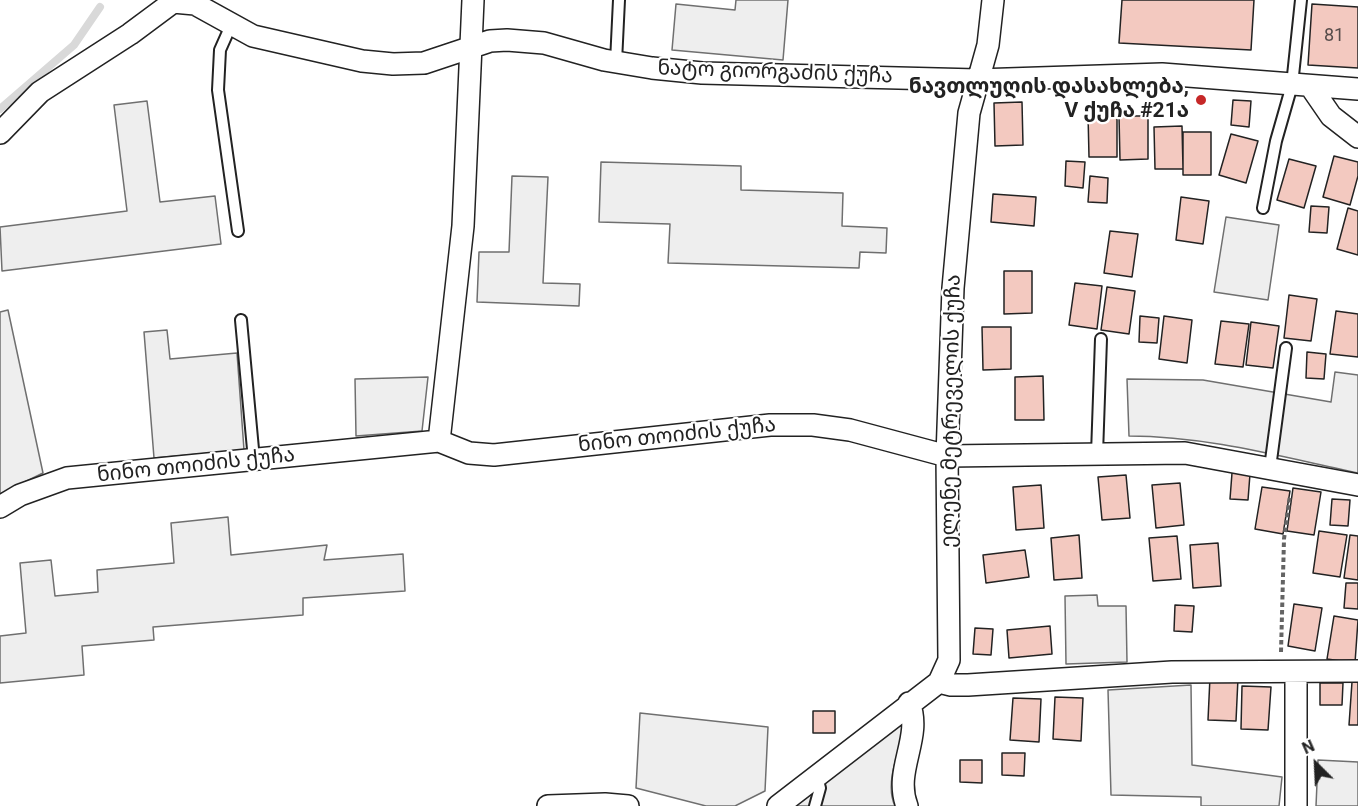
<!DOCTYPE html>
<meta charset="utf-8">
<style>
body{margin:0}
#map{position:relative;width:1358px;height:806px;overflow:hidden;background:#fff;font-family:Roboto,sans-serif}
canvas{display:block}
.north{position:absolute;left:1286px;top:734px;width:60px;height:60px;-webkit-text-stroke:4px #fff;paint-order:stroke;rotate:336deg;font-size:16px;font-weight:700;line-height:24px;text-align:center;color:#222}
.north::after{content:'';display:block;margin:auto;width:21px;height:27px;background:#222;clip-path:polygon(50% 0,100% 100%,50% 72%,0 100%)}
</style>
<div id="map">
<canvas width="1358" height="806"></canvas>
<div class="north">N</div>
</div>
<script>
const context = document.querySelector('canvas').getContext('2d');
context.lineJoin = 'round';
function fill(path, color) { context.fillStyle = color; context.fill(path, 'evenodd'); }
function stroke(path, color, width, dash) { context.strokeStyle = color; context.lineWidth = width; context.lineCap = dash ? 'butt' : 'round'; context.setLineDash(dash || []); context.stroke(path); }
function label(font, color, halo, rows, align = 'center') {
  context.font = font + ' Roboto,"Noto Sans Georgian",sans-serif'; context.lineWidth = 4.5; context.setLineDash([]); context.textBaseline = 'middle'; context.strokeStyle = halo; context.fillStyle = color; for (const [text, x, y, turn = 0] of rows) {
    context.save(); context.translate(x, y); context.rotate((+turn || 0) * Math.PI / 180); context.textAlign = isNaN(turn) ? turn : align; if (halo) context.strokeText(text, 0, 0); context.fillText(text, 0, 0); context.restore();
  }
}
const green = new Path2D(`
 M736 0H788L783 60 672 50 676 4 735 10Z
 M147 101 160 202 215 196 221 244 2 271 0 227 127 211 114 105Z
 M601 162 741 166V190L843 193 842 226 887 228 886 253 860 252 859 268 668 263 670 224 599 222Z
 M512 176 548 177 543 283 580 284 579 306 477 302 479 252H509Z
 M1226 217 1279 225 1268 300 1214 292Z
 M8 310 43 473 0 494V312Z
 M167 330 170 359 237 353 244 450 154 458 144 332Z
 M1335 372 1358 375V473C1282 457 1206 436 1129 436L1127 379 1203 380 1331 402Z
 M428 377 422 431 356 436 355 379Z
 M228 517 231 555 327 545 324 560 403 554 405 591 303 598V615L153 627 154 640 82 646 84 675 0 683V636L26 633 20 563 51 560 55 596 98 592 97 570 174 563 171 523Z
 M1097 595 1098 606H1126L1127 662 1066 664 1065 596Z
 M1191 685 1192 765 1282 777 1279 806H1201V797L1111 795 1108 690Z
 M640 713 768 727 765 791 735 806H706L636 788Z
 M899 722 906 726C900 748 884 783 895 806H792Z
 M1318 760 1358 762V806H1316Z`);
fill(green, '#eee');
stroke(green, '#6f6f6f', 1.5);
stroke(new Path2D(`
 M0 109 74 45 100 7`), '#d9d9d9', 8);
const building = new Path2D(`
 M1122 0H1254L1251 50 1119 43Z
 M1312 4 1358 7V68L1308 65Z
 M1233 100 1251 101 1249 127 1231 125Z
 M1022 102 1023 145 995 146 994 103Z
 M1088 114H1117V157H1089Z
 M1119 116H1148V159L1120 160Z
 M1182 126 1183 169H1155L1154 127Z
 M1183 132H1211V175H1183Z
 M1231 134 1258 141 1246 183 1219 175Z
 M1334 156 1358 162V176L1350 205 1323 197Z
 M1289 159 1316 166 1304 208 1277 200Z
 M1066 161 1085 162 1083 188 1065 186Z
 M1090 176 1108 178 1107 203 1088 202Z
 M993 194 1036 197 1034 226 991 222Z
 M1181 197 1209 201 1203 244 1176 240Z
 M1311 206 1329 207 1327 233 1309 232Z
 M1348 208 1358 211V255L1337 249Z
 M1110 231 1138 234 1132 277 1104 273Z
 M1004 271H1032V313L1004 314Z
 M1075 283 1102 286 1097 329 1069 325Z
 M1107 287 1135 291 1129 334 1101 330Z
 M1289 295 1317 299 1311 341 1284 338Z
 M1336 311 1358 314V357L1330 354Z
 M1140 316 1159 318 1157 343 1139 342Z
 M1164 316 1192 320 1187 363 1159 359Z
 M1221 321 1249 324 1243 367 1215 364Z
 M1251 322 1279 326 1273 368 1246 365Z
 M982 327H1011V369L983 370Z
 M1307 352 1326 354 1324 379 1306 378Z
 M1043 376 1044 420H1015V377Z
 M1232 473 1250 474 1248 500 1230 499Z
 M1126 475 1130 518 1102 520 1098 477Z
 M1180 483 1184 525 1156 528 1152 485Z
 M1041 485 1044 528 1016 530 1013 487Z
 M1262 487 1290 491 1283 534 1255 529Z
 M1293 488 1321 492 1314 535 1287 531Z
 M1332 499 1350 500 1348 526 1330 525Z
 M1319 531 1347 535 1340 577 1313 573Z
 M1079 535 1082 578 1054 580 1051 538Z
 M1350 535 1358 536V580L1344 578Z
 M1177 536 1181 579 1153 581 1149 538Z
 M1218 543 1221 586 1193 588 1190 545Z
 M1025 550 1029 577 986 583 983 555Z
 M1346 583H1358V609L1344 608Z
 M1294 604 1322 608 1315 651 1288 646Z
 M1175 605 1194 606 1192 632 1174 631Z
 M1334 616 1358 620 1355 663 1327 659Z
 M1050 626 1052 654 1009 658 1007 630Z
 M975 628 993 629 991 655 973 654Z
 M1210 677 1238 678 1236 721 1208 720Z
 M1352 682H1358V725H1349Z
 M1320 683H1343L1342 705H1320Z
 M1242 686 1271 687 1268 730 1241 729Z
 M1055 697 1083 698 1081 741 1053 739Z
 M1013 698 1041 699 1039 742 1010 740Z
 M813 711H835V733H813Z
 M1002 753H1025L1024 776 1002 775Z
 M960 760H982V783L960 782Z`);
fill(building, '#f3c9c0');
stroke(building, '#222', 1.5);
const service = new Path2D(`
 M232 23 220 50 218 90 238 231
 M616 62 619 0
 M1263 208 1276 141 1292 85 1301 0
 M241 320 254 460
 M1097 454 1101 339
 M1270 468 1286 348
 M815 806 820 788 817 777`);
const minor = new Path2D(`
 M173 2 195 4 253 36 362 61 393 64 424 63 490 41 507 40 544 43 604 60 652 68 702 73 977 80 1162 74 1358 89
 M1311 87 1331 116 1358 137
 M0 133 40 92 130 34 173 2 172 0
 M439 441 463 226 473 0
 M0 507 20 495 67 478 439 441 469 453 494 455 770 425H813L850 430 947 456 1185 453 1358 485
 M939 682 951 685H968L1172 672 1358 671
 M548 806 605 804 628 806
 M778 806 939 682 949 660 947 456 953 288 969 113 988 45 993 0
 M907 806C893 770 923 738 909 703
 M1296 806V672`);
stroke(service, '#222', 14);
stroke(minor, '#222', 24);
stroke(new Path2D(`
 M1281 652 1284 539 1290 495`), '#646464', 4, [4.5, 3]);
stroke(service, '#fff', 10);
stroke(minor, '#fff', 21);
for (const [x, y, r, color] of [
 [1201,100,6,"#c62828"]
]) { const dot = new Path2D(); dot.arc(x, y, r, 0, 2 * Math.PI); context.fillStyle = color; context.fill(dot); stroke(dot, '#fff', 2); }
label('18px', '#564c4a', null, [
 ["81",1334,36]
]);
label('21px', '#222', '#fff', [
 ["ნატო გიორგაძის ქუჩა",775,73,2],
 ["ელენე მეტრეველის ქუჩა",952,411,-89],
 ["ნინო თოიძის ქუჩა",677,436,-6],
 ["ნინო თოიძის ქუჩა",196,466,-6]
]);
label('bold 21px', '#222', '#fff', [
 ["ნავთლუღის დასახლება,",1189,88],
 ["V ქუჩა #21ა",1189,112]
], 'right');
</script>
